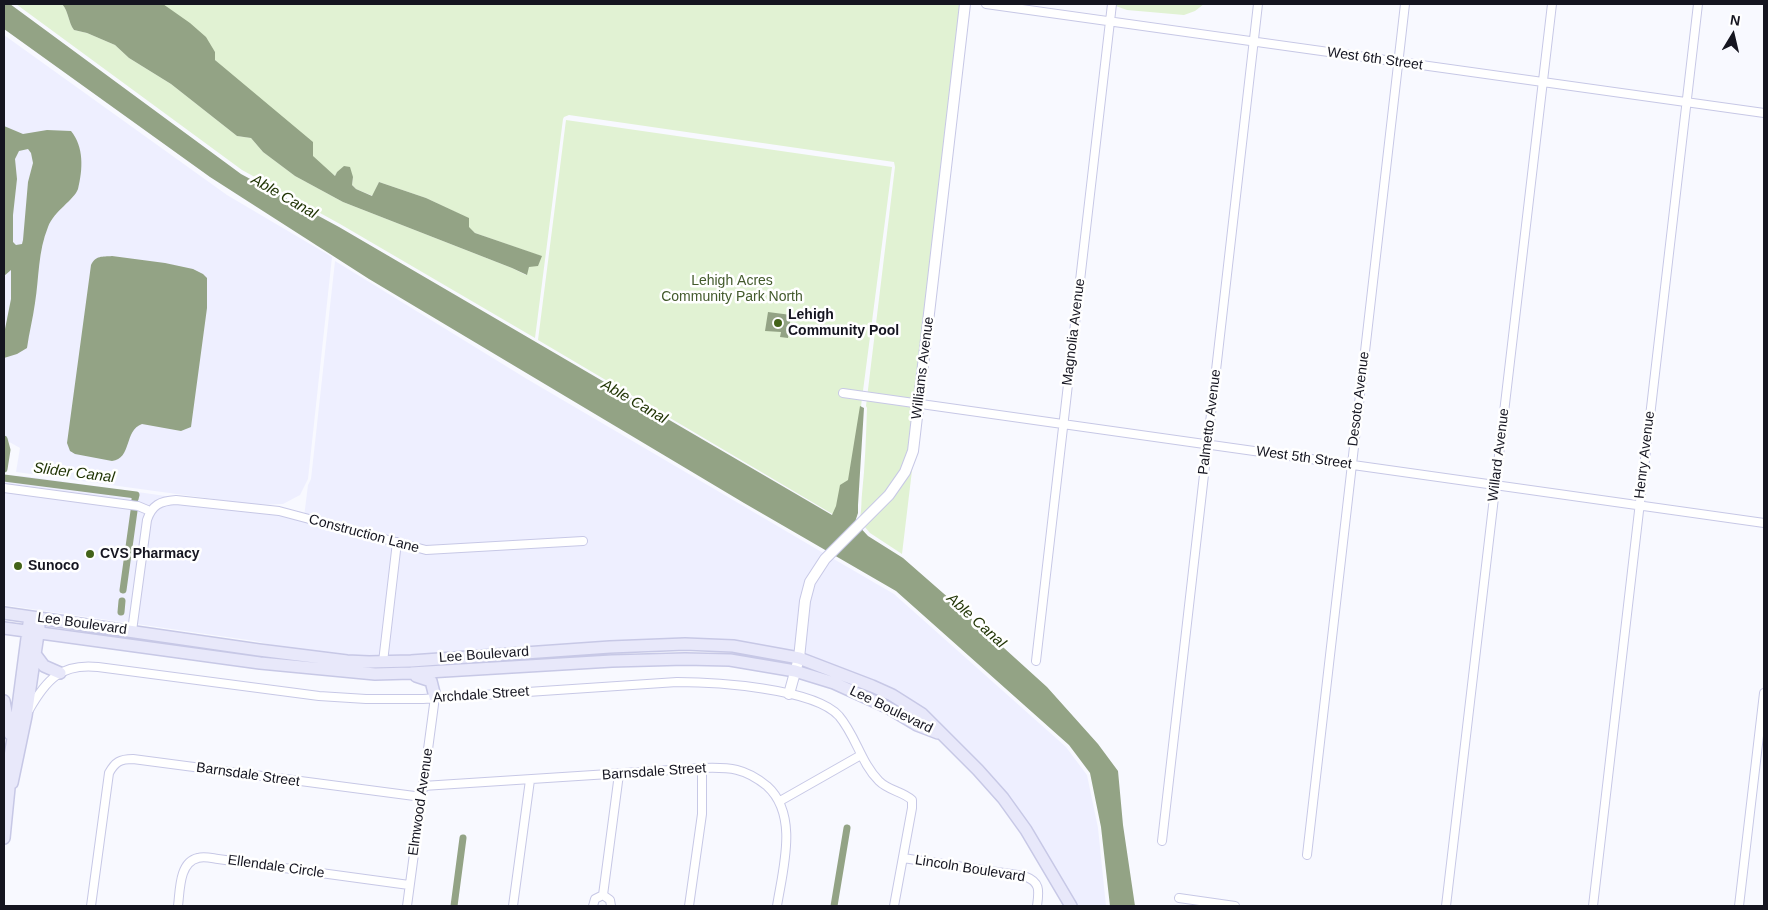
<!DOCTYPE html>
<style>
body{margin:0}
#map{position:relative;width:1768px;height:910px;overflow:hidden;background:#f8f9ff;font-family:Helvetica,sans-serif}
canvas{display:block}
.frame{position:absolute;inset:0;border:5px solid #151520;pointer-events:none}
.north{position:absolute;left:1708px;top:10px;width:50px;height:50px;-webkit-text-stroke:4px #fff;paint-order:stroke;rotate:9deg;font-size:14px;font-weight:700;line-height:20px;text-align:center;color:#151520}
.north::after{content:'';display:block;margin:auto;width:18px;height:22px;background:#151520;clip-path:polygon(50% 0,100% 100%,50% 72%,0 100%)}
</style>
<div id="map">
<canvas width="1768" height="910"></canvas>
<div class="frame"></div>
<div class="north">N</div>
</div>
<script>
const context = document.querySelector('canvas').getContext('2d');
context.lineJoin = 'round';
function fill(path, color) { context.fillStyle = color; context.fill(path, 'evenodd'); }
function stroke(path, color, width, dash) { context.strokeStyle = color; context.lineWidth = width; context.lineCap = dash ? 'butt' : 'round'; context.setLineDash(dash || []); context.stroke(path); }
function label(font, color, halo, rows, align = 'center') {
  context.font = font + ' Helvetica,sans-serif'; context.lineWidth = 5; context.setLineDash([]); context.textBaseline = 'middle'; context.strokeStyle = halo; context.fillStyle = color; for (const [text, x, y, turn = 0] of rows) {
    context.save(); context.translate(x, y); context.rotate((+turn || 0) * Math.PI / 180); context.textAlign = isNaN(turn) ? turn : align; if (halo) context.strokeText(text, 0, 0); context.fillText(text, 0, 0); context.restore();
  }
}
fill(new Path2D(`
 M4 35 227 195 332 257 308 479 300 495 283 504 257 505 16 472 20 448 4 439Z
 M335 261 527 379 825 554 820 559 796 653 755 645 369 658 292 650 255 641 4 605V475L24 476 201 501 304 517 308 485 311 479Z
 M832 558 894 594 1066 747 1087 775 1098 828 1106 906H1075L1049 859 925 711 803 654 808 602 814 584Z`), '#eeefff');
fill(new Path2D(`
 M16 4H62C69 12 68 22 74 30L87 33 115 45 129 58 171 84 237 136 251 138 263 152 295 176 343 202 512 268 526 275 529 267 541 256 475 233 468 227V218L426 198 379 182 373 196 356 189 352 185 353 177 337 172 335 176 319 163 215 60V52L174 13 163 4H962L912 433 906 460 892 485 859 521C862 512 861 503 862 494 865 466 866 438 867 408L866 406 895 167 894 162 569 115 564 117 563 119 535 338 340 224 242 170Z
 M1110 4H1204L1195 11 1184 15 1127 10Z
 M566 120 892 167 846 522 538 340Z
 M913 462 902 554 870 533 864 526Z`), '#e1f2d3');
fill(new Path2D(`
 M4 4H10L241 174 339 227 832 515 836 506 840 485 848 480 860 406 864 408 858 505V513L855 522 868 536 903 558 951 600 1047 687 1098 744 1118 771 1123 825 1135 906H1110L1101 827 1090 773 1069 745 896 591 744 503 369 279 210 177 4 29Z
 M62 4H163L190 23 206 37 215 52V60L313 142V156L335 176 337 172 344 166 350 167 353 177 352 185 356 189 372 196 379 182 426 198 469 218V227L475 233 542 256 538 266 529 267 527 275 512 268 343 202 295 176 263 152 251 138 237 136 171 84 129 58 115 45 87 33 74 30C68 22 69 12 62 4Z
 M4 126 23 134 47 130 71 131C84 147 83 169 78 189 74 200 54 211 48 227 38 251 39 278 35 303 33 318 29 333 27 348L17 354 4 358V334L11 299V270L4 276ZM28 149 31 153 33 163 28 182 23 240 22 244 16 245 13 242V215L17 179 15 159 19 151Z
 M112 256 165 263 193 269 203 274 207 278V308L191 427 181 431 142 424C124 430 132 459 112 461L75 454 70 451 67 443 91 265C96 255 102 257 112 256Z
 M768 312 791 315 788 338 780 337 781 332 765 331Z`), '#93a385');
stroke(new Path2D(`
 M4 439 7 450 4 469
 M4 478 136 495 135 499
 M123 590 134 511
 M121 612 122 601
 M454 906 463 838
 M834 906 847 828`), '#93a385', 7);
const minor = new Path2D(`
 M986 4 1764 113
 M843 393 1764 523
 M4 488 138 506 150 511
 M132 631 147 520C152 505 160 501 176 500L279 511 426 550 583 541
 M1036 661 1112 4
 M383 662 397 542
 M29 710C46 680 61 663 98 667L319 696 366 699H423L677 682C714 682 814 688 839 716 856 736 861 763 879 781 889 791 902 791 912 800V808L894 906
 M423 786 702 768C730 767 745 768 767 786 799 815 783 868 777 906
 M780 801 861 755
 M1162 841 1258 4
 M1307 855 1405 4
 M903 858 1024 876C1041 882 1039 891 1037 906
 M603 895 619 774
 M1179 898 1235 906
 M91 906 109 773C115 762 120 759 133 759L422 797
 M178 906C180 891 179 862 198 858 204 856 211 858 218 859L409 885
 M407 906 435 697
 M513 906 530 780
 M593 906 595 899 603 895 610 900 611 906
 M689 906 702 814V768
 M1446 906 1552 4
 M1593 906 1698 4
 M1739 906 1764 693`);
const tertiary = new Path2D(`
 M789 694 799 658 805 601 810 582 825 559 889 495 905 472 913 451 965 4`);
const secondary = new Path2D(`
 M4 613 259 650 347 661 369 662 411 661 610 647 685 644 733 646 799 658 872 686 892 695 922 714 978 770 1003 798 1026 830 1071 906
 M4 628 260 663 375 674 411 673 612 661 685 659 730 660 795 671 834 683 887 707 917 725 938 733
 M35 654 44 666 60 673
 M416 676 431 681 435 697
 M4 701 10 734
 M12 783 26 716 39 627
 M4 838 9 788 6 781 17 714 29 623`);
stroke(minor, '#c7c8e6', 10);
stroke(tertiary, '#c7c8e6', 12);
stroke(secondary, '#c7c8e6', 14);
stroke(minor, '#fff', 8);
stroke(tertiary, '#fff', 10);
stroke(secondary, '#e8e8fa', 11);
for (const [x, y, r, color] of [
 [778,323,5,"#436319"],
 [90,554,5,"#436319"],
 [18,566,5,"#436319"]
]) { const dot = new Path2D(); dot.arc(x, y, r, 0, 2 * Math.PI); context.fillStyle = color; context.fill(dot); stroke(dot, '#fff', 2); }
label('14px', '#151520', '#fff', [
 ["West 6th Street",1375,59,8],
 ["Magnolia Avenue",1074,332,-83],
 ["Williams Avenue",923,368,-83],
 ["Desoto Avenue",1359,399,-83],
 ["Palmetto Avenue",1210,422,-83],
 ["Willard Avenue",1499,455,-83],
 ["Henry Avenue",1645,455,-83],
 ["West 5th Street",1304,458,8],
 ["Construction Lane",364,534,15],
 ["Lee Boulevard",82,624,8],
 ["Lee Boulevard",484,655,-4],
 ["Archdale Street",481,695,-4],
 ["Lee Boulevard",891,710,26],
 ["Barnsdale Street",654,772,-4],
 ["Barnsdale Street",248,775,8],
 ["Elmwood Avenue",421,802,-82],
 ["Ellendale Circle",276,867,8],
 ["Lincoln Boulevard",970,869,9]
]);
label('14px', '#435a2c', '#fff', [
 ["Lehigh Acres",732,281],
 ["Community Park North",732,297]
]);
label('bold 14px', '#151520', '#fff', [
 ["Lehigh",788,315],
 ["Community Pool",788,331],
 ["CVS Pharmacy",100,554],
 ["Sunoco",28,566]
], 'left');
label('italic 15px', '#1e3202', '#fff', [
 ["Able Canal",284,197,30],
 ["Able Canal",634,402,30],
 ["Slider Canal",74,473,7],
 ["Able Canal",976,621,42]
]);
</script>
